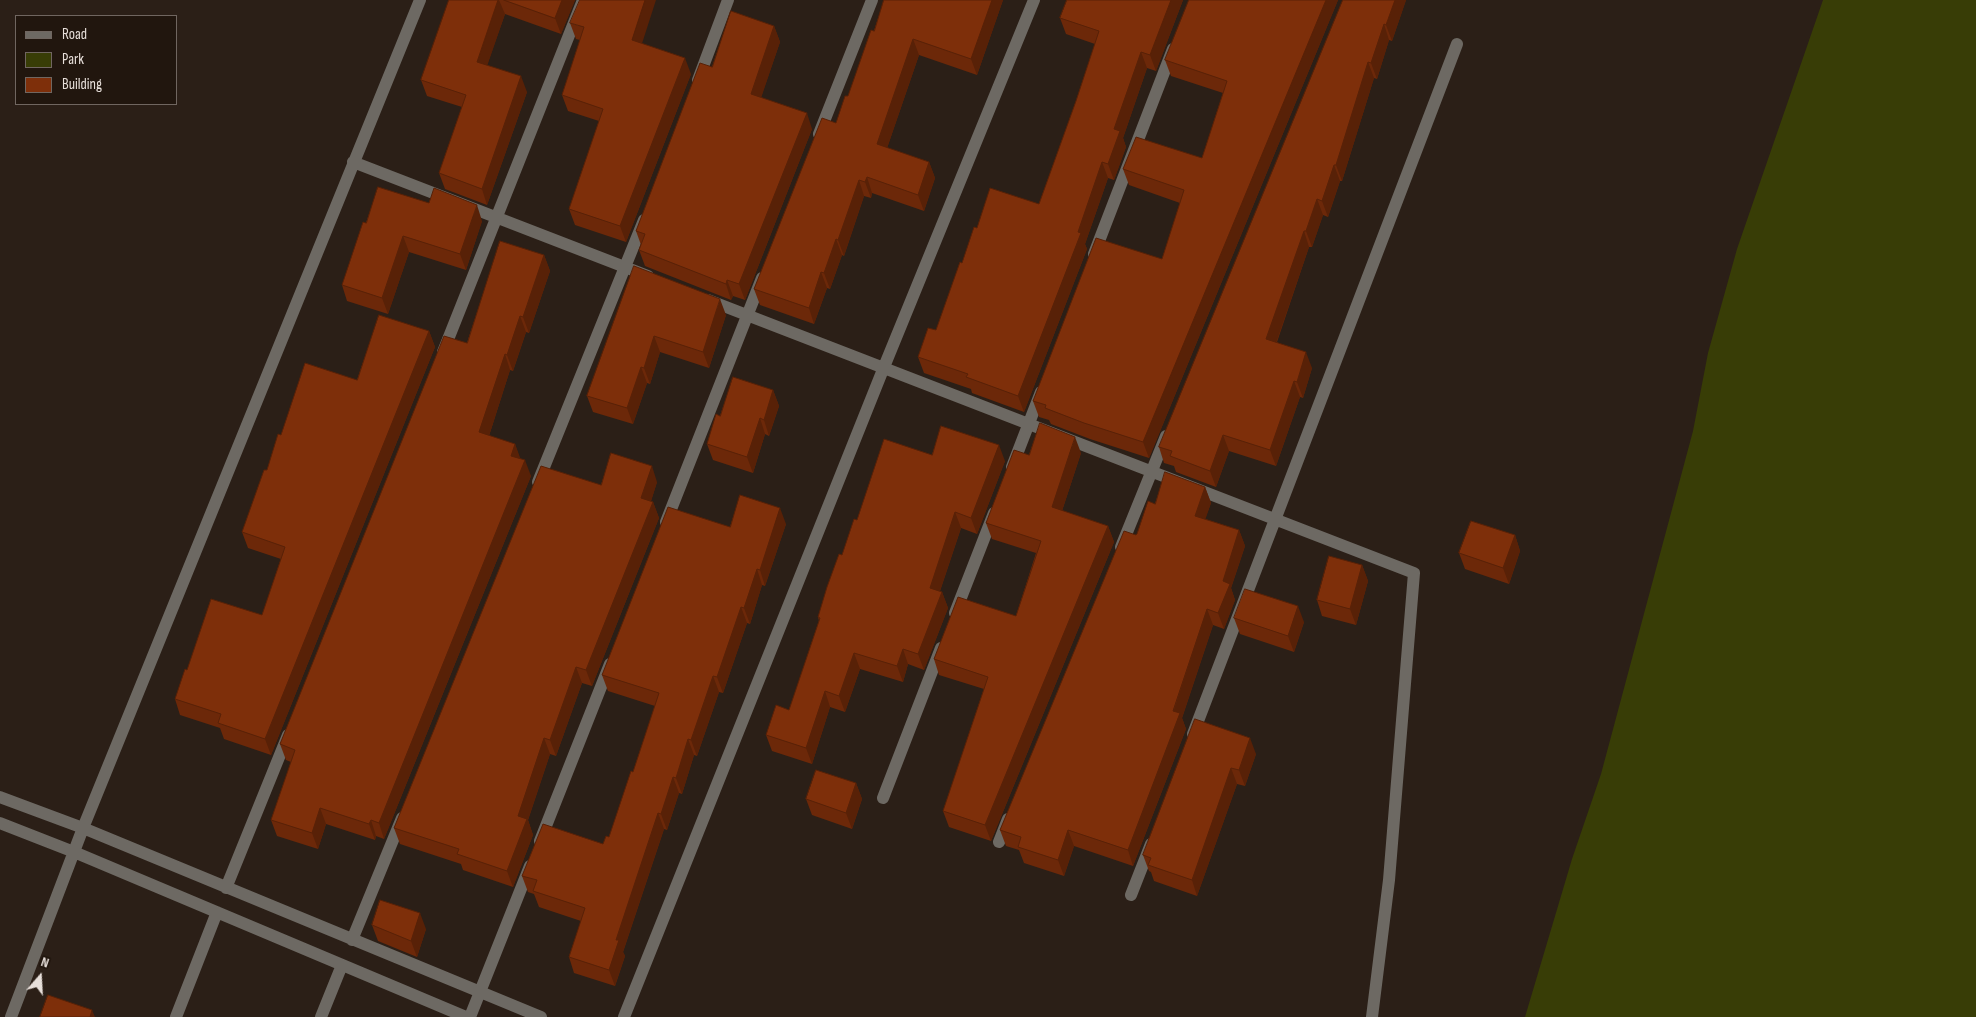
<!DOCTYPE html>
<style>
body{margin:0}
#map{position:relative;width:1976px;height:1017px;overflow:hidden;background:#2b1f17;font-family:"Sofia Sans Condensed",sans-serif}
canvas{display:block}
.legend{position:absolute;left:15px;top:15px;width:162px;height:90px;box-sizing:border-box;background:#21160e;border:1px solid #706660;margin:0;padding:6px 9px;list-style:none;font-size:15px;color:#e7dfda}
.legend li{display:flex;align-items:center;gap:10px;height:25px}
.legend b{width:25px;border:1px solid #706660}
.north{position:absolute;left:15px;top:952px;width:50px;height:50px;-webkit-text-stroke:4px #21160e;paint-order:stroke;rotate:19deg;font-size:14px;font-weight:700;line-height:20px;text-align:center;color:#e7dfda}
.north::after{content:'';display:block;margin:auto;width:18px;height:22px;background:#e7dfda;clip-path:polygon(50% 0,100% 100%,50% 72%,0 100%)}
</style>
<div id="map">
<canvas width="1976" height="1017"></canvas>
<ul class="legend">
<li><b style="height:6px;background:#6d6963"></b>Road</li>
<li><b style="height:14px;background:#383d06"></b>Park</li>
<li><b style="height:14px;background:#7e2f0a"></b>Building</li>
</ul>
<div class="north">N</div>
</div>
<script>
const context = document.querySelector('canvas').getContext('2d');
context.lineJoin = 'round';
function fill(path, color) { context.fillStyle = color; context.fill(path, 'evenodd'); }
function stroke(path, color, width, dash) { context.strokeStyle = color; context.lineWidth = width; context.lineCap = dash ? 'butt' : 'round'; context.setLineDash(dash || []); context.stroke(path); }
fill(new Path2D(`
 M1823 0H1976V1017H1525L1572 859 1601 774 1693 431 1708 353 1737 249Z`), '#383d06');
stroke(new Path2D(`
 M698 80 728 0
 M819 134 872 0
 M353 162 648 276
 M1094 254 1173 49
 M708 300 1414 573 1389 880 1372 1017
 M443 352 583 0
 M1012 467 1041 392
 M538 482 644 220
 M666 522 762 278
 M1121 547 1166 436
 M955 613 994 513
 M1193 734 1457 44
 M0 797 83 828 541 1017
 M883 798 941 648
 M0 823 74 852 466 1017
 M540 841 610 664
 M999 842 1008 819
 M226 888 288 735
 M1131 895 1151 844
 M352 940 402 818
 M11 1017 83 828 420 0
 M176 1017 217 912
 M321 1017 342 965
 M470 1017 530 866
 M624 1017 884 367 1034 0`), '#6d6963', 12);
fill(new Path2D(`
 M449 0H575L561 34 505 14 487 65 527 92 487 205 445 189 439 173 462 107 427 96 421 80Z
 M884 0H1003L977 75 919 55 887 148 929 162 935 178 924 211 872 193 871 198 864 196 844 256 842 255 830 289 827 288 814 324 760 305 754 289 836 123 848 96 874 31Z
 M1183 0 1156 71 1147 68 1123 138 1126 147 1114 180 1108 178 1085 244 1087 249 1024 412 972 393 971 389 924 373 918 357 936 330 977 228 1039 204 1076 101 1095 44 1066 34 1060 18Z
 M1189 0H1338L1149 458 1090 439 1051 424 1049 420 1039 417 1033 401 1162 259 1180 203 1129 185 1123 169 1202 158 1223 93 1171 76 1165 60Z
 M1343 0H1406L1392 41 1389 40 1377 79 1374 78 1342 181H1340L1328 217 1323 215 1312 247H1309L1277 342 1312 368 1303 398 1300 397 1276 466 1229 451 1216 487 1176 472 1174 466 1164 463 1159 447Z
 M570 23 642 44 691 74 626 242 575 225 569 209 599 121 568 111 562 95 580 40 576 39Z
 M774 26 780 42 761 97 812 129 745 300 733 296 731 300 645 266 639 250 641 245 636 231 712 67Z
 M482 221 466 270 409 252 388 314 347 301 342 285 366 223Z
 M544 255 550 271 529 333 526 332 513 371 510 370 489 436 515 444 520 459 531 476 384 839 376 836 375 840 326 824 318 849 277 836 271 820 291 762 286 760 280 744 467 343Z
 M634 266 726 315 709 368 660 352 650 384 647 383 633 424 593 412 587 396Z
 M429 331 435 347 271 755 224 739 220 728 180 715 175 699 187 670 262 615 281 559 248 548 242 532 281 435 357 380Z
 M773 390 779 406 769 436 765 434 753 473 713 460 707 444 720 416Z
 M1081 453 1062 511 1108 526 1114 542 991 841 949 827 943 811 984 689 939 675 934 659 1016 616 1036 553 992 539 986 523 1029 455Z
 M932 455 1005 461 977 534 961 528 940 591 942 592 948 608 924 670 908 664 903 682 860 669 845 712 830 707 812 764 772 751 766 735 789 710 819 621 818 617 857 520Z
 M657 482 651 501 653 502 659 518 592 686 582 683 556 756 550 754 528 820 533 835 513 887 463 870 461 864 400 844 394 828 601 485Z
 M1205 487 1211 503 1205 519 1239 530 1245 546 1231 588 1235 600 1224 629 1213 625 1182 718 1186 729 1133 866 1074 846 1064 876 1024 863 1019 850 1006 846 1000 830 1136 535 1155 504Z
 M786 524 765 586 762 585 750 624 747 623 723 693 719 692 697 756 694 755 682 794 679 793 667 830 664 829 623 952 625 956 615 986 574 973 569 957 581 921 539 907 534 894 528 892 522 876 603 844 609 837 633 772 655 706 608 691 602 675 730 527Z
 M1515 535 1520 551 1509 584 1465 569 1459 553Z
 M1362 565 1368 581 1356 625 1322 616 1317 600Z
 M1234 618 1304 622 1294 652 1240 634Z
 M1195 719 1256 754 1245 786 1237 784 1197 896 1154 881 1151 872 1149 871 1143 855Z
 M856 783 862 799 852 829 812 815 806 799Z
 M372 925 426 929 417 957 378 941Z`), '#6c2809');
fill(new Path2D(`
 M498 0H499L505 14 483 78 477 62Z
 M562 0H575L561 34 555 18Z
 M645 0H656L638 56 632 40Z
 M992 0H1003L977 75 971 59Z
 M1171 0H1183L1156 71 1150 55Z
 M1326 0H1338L1149 458 1143 442Z
 M1395 0H1406L1392 41 1386 25Z
 M1384 24 1389 40 1377 79 1371 63Z
 M774 26 780 42 757 110 751 94Z
 M913 39 919 55 883 160 877 144Z
 M1141 52 1147 68 1123 138 1126 147 1114 180 1108 164 1114 129Z
 M685 58 691 74 626 242 620 226Z
 M1368 62 1374 78 1342 181 1336 165Z
 M521 76 527 92 487 205 482 189Z
 M807 113 812 129 745 300 739 284Z
 M929 162 935 178 924 211 918 195Z
 M1102 162 1108 178 1085 244 1087 249 1024 412 1018 396 1078 232Z
 M1334 165 1340 181 1328 217 1322 201Z
 M867 177 872 193 871 198 865 182Z
 M859 180 864 196 844 256 838 240Z
 M1317 199 1323 215 1312 247 1306 231Z
 M477 205 482 221 466 270 460 254Z
 M1304 231 1309 247 1272 355 1266 339Z
 M403 236 409 252 388 314 382 298Z
 M836 239 842 255 830 289 824 273Z
 M544 255 550 271 529 333 523 317Z
 M821 272 827 288 814 324 809 308Z
 M727 280 733 296 731 300 726 284Z
 M720 299 726 315 709 368 703 352Z
 M520 316 526 332 513 371 507 355Z
 M429 331 435 347 271 755 265 739Z
 M654 336 660 352 650 384 644 368Z
 M1306 352 1312 368 1303 398 1297 382Z
 M505 354 510 370 485 448 479 432Z
 M641 367 647 383 633 424 627 408Z
 M1294 381 1300 397 1276 466 1270 450Z
 M773 390 779 406 769 436 764 420Z
 M760 418 765 434 753 473 747 457Z
 M1223 435 1229 451 1216 487 1210 471Z
 M1075 437 1081 453 1058 523 1052 507Z
 M515 444 521 460 511 456Z
 M999 445 1005 461 977 534 971 518Z
 M525 460 531 476 384 839 379 823Z
 M652 466 657 482 647 514 641 498Z
 M1205 487 1211 503 1201 532 1195 516Z
 M653 502 659 518 592 686 586 670Z
 M780 508 786 524 765 586 760 570Z
 M955 512 961 528 936 603 930 588Z
 M1108 526 1114 542 991 841 985 825Z
 M1239 530 1245 546 1231 588 1235 600 1224 629 1218 613 1223 581Z
 M1515 535 1520 551 1509 584 1503 568Z
 M1362 565 1368 581 1356 625 1350 609Z
 M757 569 762 585 750 624 744 608Z
 M942 592 948 608 924 670 918 654Z
 M1298 606 1304 622 1294 652 1288 636Z
 M741 607 747 623 723 693 717 677Z
 M1207 609 1213 625 1182 718 1186 729 1133 866 1128 850Z
 M903 649 908 664 903 682 897 666Z
 M854 653 860 669 845 712 839 696Z
 M576 667 582 683 556 756 550 740Z
 M713 676 719 692 697 756 691 740Z
 M825 691 830 707 812 764 806 748Z
 M544 738 550 754 528 820 533 835 513 887 507 871 518 816Z
 M1250 738 1256 754 1245 786 1239 770Z
 M688 739 694 755 682 794 676 778Z
 M1231 768 1237 784 1197 896 1192 880Z
 M673 777 679 793 667 830 661 814Z
 M856 783 862 799 852 829 846 813Z
 M320 808 326 824 318 849 312 833Z
 M658 813 664 829 623 952 625 956 615 986 609 970 616 940Z
 M371 820 376 836 375 840 369 824Z
 M1068 830 1074 846 1064 876 1058 860Z
 M420 913 426 929 417 957 411 941Z
 M92 1010 95 1017H90Z`), '#582107');
const building = new Path2D(`
 M449 0H498L477 62 521 76 482 189 439 173 466 95 421 80Z
 M504 0H562L555 18Z
 M580 0H645L632 40 685 58 620 226 569 209 603 109 562 95 584 27 570 23Z
 M884 0H992L971 59 913 39 877 144 929 162 918 195 867 177 865 182 859 180 838 240 836 239 824 273 821 272 809 308 754 289 822 118 836 123 845 96H848L871 30 874 31Z
 M1067 0H1171L1150 55 1141 52 1114 129 1120 131 1108 164 1102 162 1078 232 1081 233 1018 396 966 377 968 374 918 357 928 328 936 330 960 262 962 263 974 227 977 228 990 188 1039 204 1076 101 1099 31 1060 18Z
 M1189 0H1326L1143 442 1084 423 1045 408 1046 405 1033 401 1096 238 1162 259 1184 190 1123 169 1136 137 1202 158 1227 81 1165 60Z
 M1343 0H1395L1386 25 1384 24 1371 63 1368 62 1336 165H1334L1322 201 1317 199 1306 231H1304L1266 339 1306 352 1297 382 1294 381 1270 450 1223 435 1210 471 1170 456 1172 451 1159 447Z
 M731 11 774 26 751 94 807 113 739 284 727 280 726 284 639 250 645 234 636 231 700 63 712 67Z
 M378 187 429 203 434 188 477 205 460 254 403 236 382 298 342 285 363 222 366 223Z
 M500 241 544 255 523 317 520 316 507 355 505 354 479 432 515 444 511 456 525 460 379 823 371 820 369 824 320 808 312 833 271 820 295 750 280 744 444 336 467 343Z
 M634 266 720 299 703 352 654 336 644 368 641 367 627 408 587 396Z
 M379 315 429 331 265 739 218 723 221 714 175 699 185 669 187 670 211 599 262 615 285 547 242 532 264 470H267L278 434 281 435 305 363 357 380Z
 M733 377 773 390 764 420 760 418 747 457 707 444 716 414 720 416Z
 M1040 423 1075 437 1052 507 1108 526 985 825 943 811 988 677 934 659 958 597 1016 616 1041 541 986 523 1014 450 1029 455Z
 M941 426 999 445 971 518 955 512 930 588 942 592 918 654 903 649 897 666 854 653 839 696 825 691 806 748 766 735 776 705 789 710 820 618 818 617 827 587 839 554 842 555 854 519 857 520 884 439 932 455Z
 M611 453 652 466 641 498 653 502 586 670 576 667 550 740 544 738 518 816 527 819 507 871 457 854 459 849 394 828 541 466 601 485Z
 M1165 472 1205 487 1195 516 1239 530 1223 581 1230 584 1218 613 1207 609 1173 711 1180 713 1128 850 1068 830 1058 860 1018 847 1021 837 1000 830 1124 531 1136 535 1137 534 1148 501 1155 504Z
 M740 495 780 508 760 570 757 569 744 608 741 607 717 677 713 676 691 740 688 739 676 778 673 777 661 814 658 813 616 940H619L609 970 569 957 585 908 533 891 537 880 522 876 543 824 603 844 606 836 609 837 631 771 633 772 659 693 602 675 668 507 730 527Z
 M1471 521 1515 535 1503 568 1459 553Z
 M1329 556 1362 565 1350 609 1317 600Z
 M1245 589 1298 606 1288 636 1234 618Z
 M1195 719 1250 738 1239 770 1231 768 1192 880 1148 865 1151 858 1143 855Z
 M816 770 856 783 846 813 806 799Z
 M380 900 420 913 411 941 372 925Z
 M48 995 92 1010 90 1017H40Z`);
fill(building, '#7e2f0a');
stroke(building, '#582107', 1);
</script>
